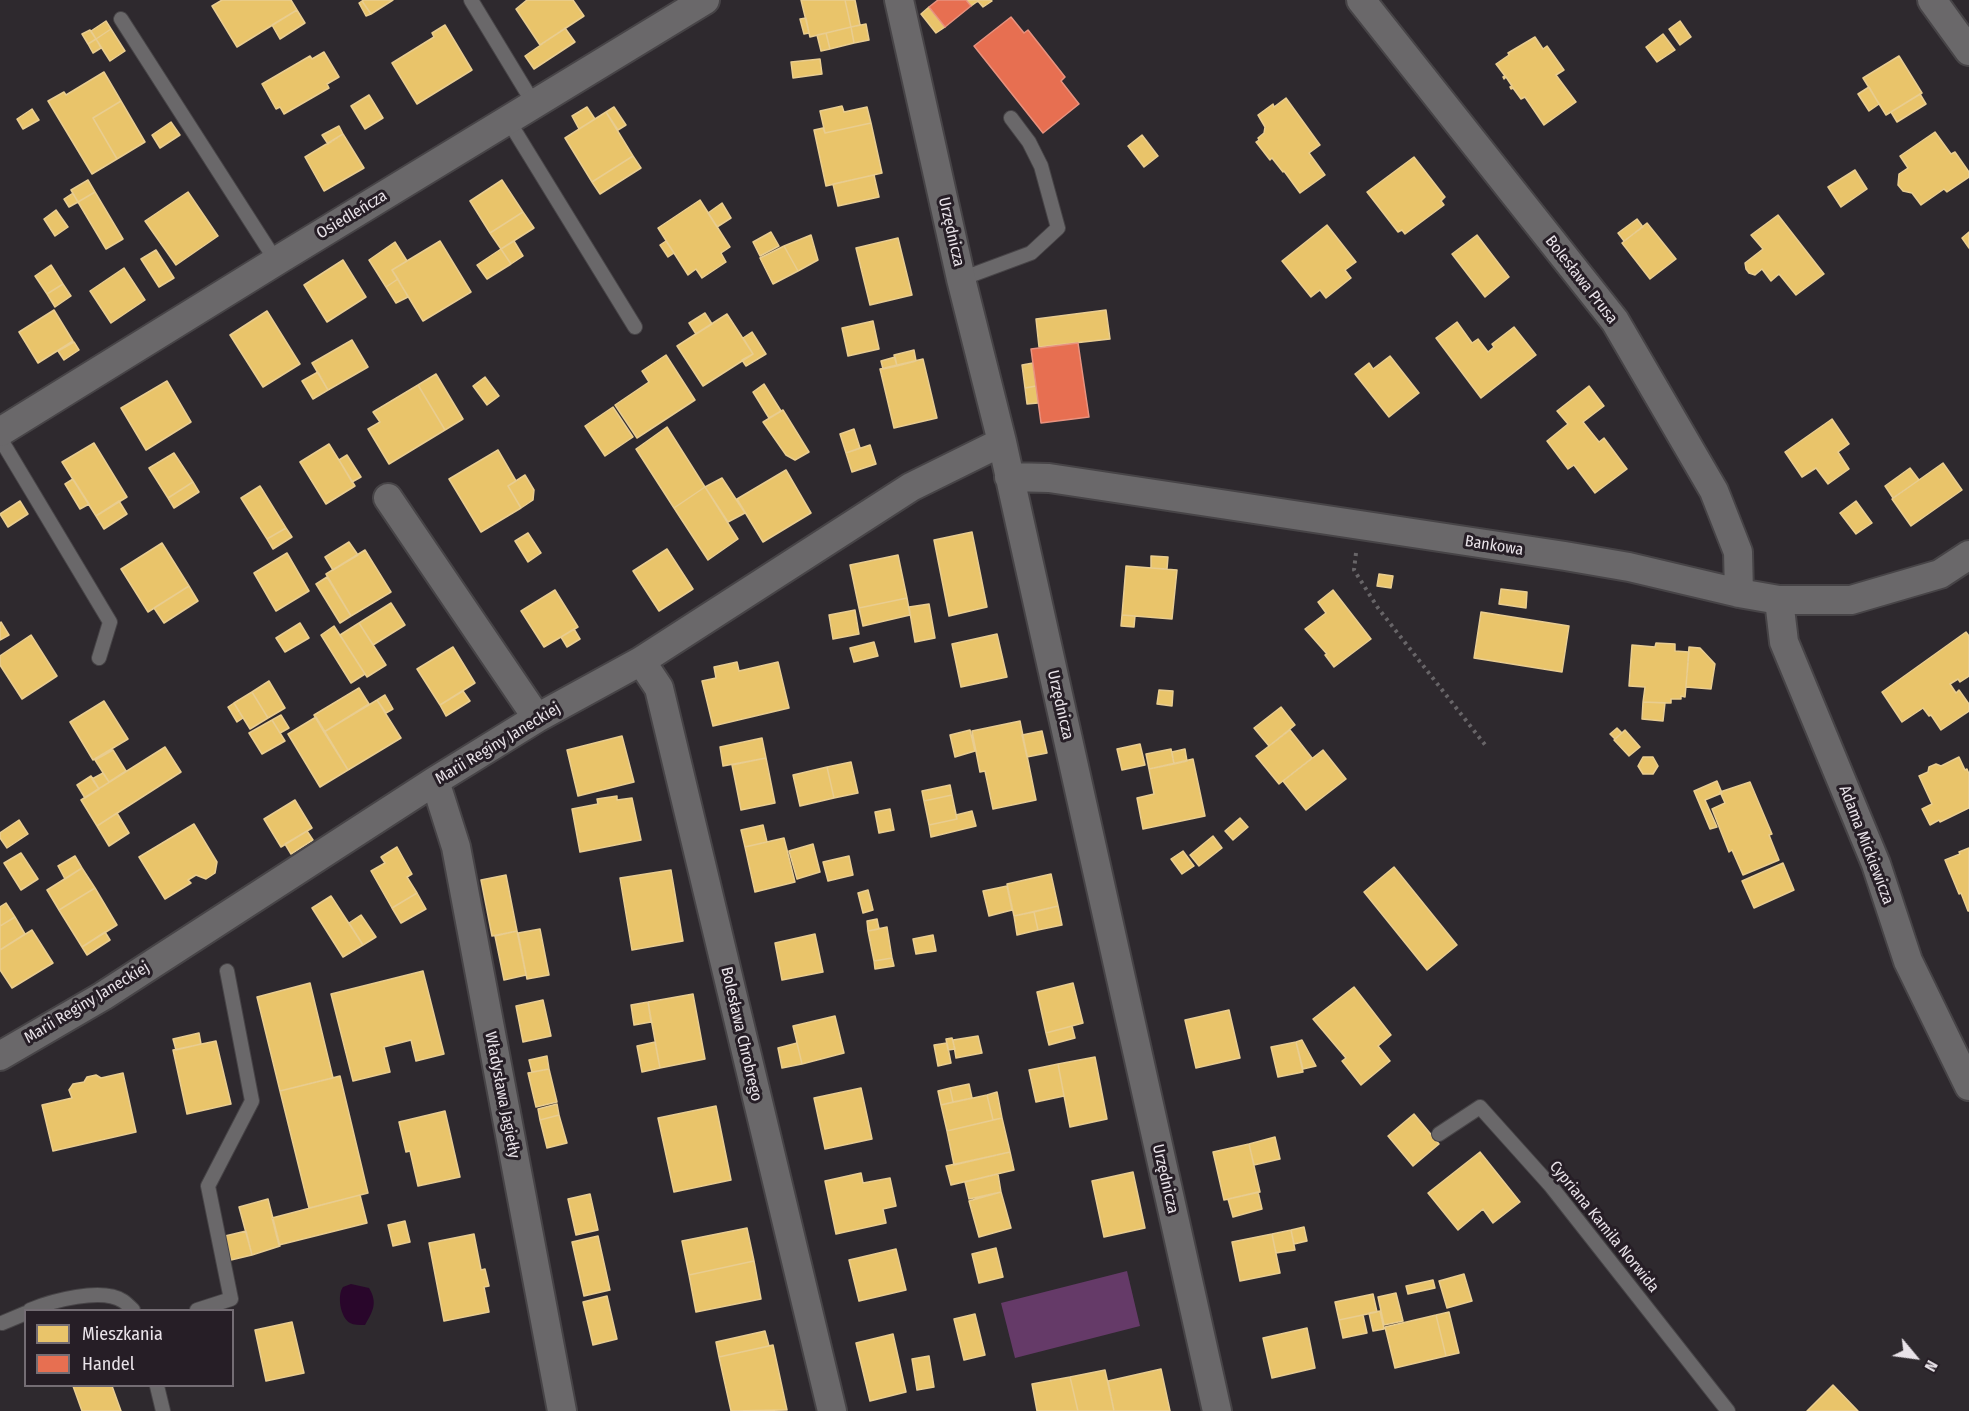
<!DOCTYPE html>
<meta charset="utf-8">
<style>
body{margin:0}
#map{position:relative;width:1969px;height:1411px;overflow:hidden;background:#2e292e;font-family:"Fira Sans Condensed",sans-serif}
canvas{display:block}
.legend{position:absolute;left:24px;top:1309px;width:210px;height:78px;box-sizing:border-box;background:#261e26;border:2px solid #746d74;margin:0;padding:8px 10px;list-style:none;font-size:18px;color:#e9e3e9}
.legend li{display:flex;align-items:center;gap:12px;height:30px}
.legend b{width:30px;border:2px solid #746d74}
.north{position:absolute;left:1885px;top:1327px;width:60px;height:60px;-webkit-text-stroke:4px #261e26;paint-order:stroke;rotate:119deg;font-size:16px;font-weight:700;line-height:24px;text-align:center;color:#e9e3e9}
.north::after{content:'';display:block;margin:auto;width:21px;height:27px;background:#e9e3e9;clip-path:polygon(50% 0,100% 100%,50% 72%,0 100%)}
</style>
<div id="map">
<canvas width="1969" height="1411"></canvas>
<ul class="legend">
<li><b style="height:16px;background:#e9c46a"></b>Mieszkania</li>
<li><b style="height:16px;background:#e76f51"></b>Handel</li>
</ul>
<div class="north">N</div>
</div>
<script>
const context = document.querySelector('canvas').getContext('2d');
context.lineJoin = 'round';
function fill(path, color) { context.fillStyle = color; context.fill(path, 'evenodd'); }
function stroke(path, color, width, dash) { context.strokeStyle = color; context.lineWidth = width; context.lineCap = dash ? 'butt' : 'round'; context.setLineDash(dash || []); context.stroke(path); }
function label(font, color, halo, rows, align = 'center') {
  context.font = font + ' "Fira Sans Condensed",sans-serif'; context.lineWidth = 6; context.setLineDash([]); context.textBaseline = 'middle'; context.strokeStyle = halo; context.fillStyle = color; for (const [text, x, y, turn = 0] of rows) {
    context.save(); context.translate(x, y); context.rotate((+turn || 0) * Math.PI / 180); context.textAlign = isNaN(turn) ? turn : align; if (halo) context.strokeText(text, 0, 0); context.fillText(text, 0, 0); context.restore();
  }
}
fill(new Path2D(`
 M1127 1271 1140 1326 1015 1358 1001 1303Z`), '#653a68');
fill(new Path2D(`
 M351 1284 369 1288C378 1303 373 1311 365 1325 359 1325 354 1325 350 1323 340 1317 337 1295 343 1287Z`), '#29062b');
const homes = new Path2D(`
 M222 0H291L297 10 237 47 212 6Z
 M364 0H393L371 14 362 1Z
 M527 0H573L584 16 540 45 516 9Z
 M801 0H845L851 27 810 37Z
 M845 0H855L860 25 851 27Z
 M966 0H977L978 1 971 6Z
 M977 0H991L992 1 983 7Z
 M362 1 371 14 366 16 359 3Z
 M929 7 945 27 936 33 921 14Z
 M297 10 305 23 280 39 272 25Z
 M806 18 809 33 804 34 800 19Z
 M106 21 111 29 96 39 91 31Z
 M1680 21 1691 37 1680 45 1669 29Z
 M866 24 869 40 854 43 851 27Z
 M445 25 472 70 417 104 392 63 434 37 432 33Z
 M851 27 854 43 830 49 826 33Z
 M565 28 575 42 534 69 525 56Z
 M111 29 125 51 110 61 96 39Z
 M90 30 96 39 88 44 82 34Z
 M826 33 830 49 821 51 817 35Z
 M1663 34 1675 50 1657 62 1646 47Z
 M1535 37 1543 49 1547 46 1564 70 1556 75 1576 102 1544 125 1525 97 1521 99 1513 88 1511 89 1510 87 1512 86 1506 77 1504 79 1503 77 1505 76 1496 64 1509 55 1508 53Z
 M96 39 101 48 93 53 88 44Z
 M324 52 339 77 327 84 329 88 284 114 280 107 276 109 262 84 310 56 312 59Z
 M1899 56 1922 93 1886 115 1863 78Z
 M820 59 822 74 793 78 791 62Z
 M104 72 121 101 93 118 117 159 92 174 48 101 64 92 66 95Z
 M1869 87 1879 104 1869 111 1858 94Z
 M1920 94 1926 104 1897 122 1891 112Z
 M369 95 383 118 365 129 351 106Z
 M1286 98 1320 145 1309 153 1325 175 1300 193 1284 171 1283 172 1272 158 1270 160 1256 142 1259 140 1258 138 1264 133 1265 127 1258 115 1273 104 1274 107Z
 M121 101 145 142 117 159 93 118Z
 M842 106 844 112 867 107 871 123 825 133 820 111Z
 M587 107 595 119 579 129 572 116Z
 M614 107 626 125 618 130 606 112Z
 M32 109 39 120 23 129 17 119Z
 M606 112 633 156 592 182 565 138Z
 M171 122 180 135 160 148 152 135Z
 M871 123 882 173 826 186 814 130 823 128 825 133Z
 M339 126 343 134 328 144 322 135Z
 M1935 132 1951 154 1955 152 1969 172V177L1947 192 1944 189 1921 205 1912 193 1903 191 1898 185 1899 174 1908 168 1900 156Z
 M343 134 364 168 324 191 305 157Z
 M1142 135 1158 156 1144 167 1128 146Z
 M633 156 641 168 600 194 592 182Z
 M1414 157 1445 197 1441 201 1444 205 1405 234 1402 230 1398 232 1367 192Z
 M1855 170 1867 189 1841 207 1828 187Z
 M874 175 879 197 838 206 833 184Z
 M88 180 95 192 78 202 71 190Z
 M502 180 523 212 490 233 470 201Z
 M95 192 123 239 106 249 78 202Z
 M188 192 218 236 176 265 145 221Z
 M73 193 78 202 69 207 64 199Z
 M700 200 730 247 721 253 726 262 702 278 696 269 688 275 658 228Z
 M722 203 731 218 717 227 708 213Z
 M56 210 68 227 55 236 44 219Z
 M523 212 534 228 501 249 490 233Z
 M1778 215 1824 274 1796 295 1779 274 1771 281 1762 269 1755 275 1749 273 1746 269 1745 263 1763 249 1751 235Z
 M1637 219 1643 227 1624 241 1618 233Z
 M1647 223 1676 259 1650 279 1622 243Z
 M1327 225 1356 262 1345 270 1351 278 1326 298 1320 290 1311 297 1282 261Z
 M771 232 779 246 760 256 753 242Z
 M1969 232V248L1962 238Z
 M811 235 818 260 798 271 784 246Z
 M1477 235 1509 277 1485 297 1452 254Z
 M898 238 912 295 870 305 856 248Z
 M440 241 471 292 423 321 392 270Z
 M514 241 523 256 511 264 501 249Z
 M666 241 674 253 668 257 660 245Z
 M395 242 407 261 392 270 398 279 386 287 369 260Z
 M784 246 798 271 773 284 760 258Z
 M501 249 511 264 487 279 477 265Z
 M156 250 174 278 159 287 141 259Z
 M343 260 366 297 327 322 304 285Z
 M51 265 63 284 47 294 35 276Z
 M124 268 145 300 111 323 90 291Z
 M398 279 408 297 396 303 386 287Z
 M63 284 71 296 55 307 47 294Z
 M54 310 73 341 38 363 19 332Z
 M1106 310 1110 339 1039 347 1036 319Z
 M267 311 300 364 263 387 230 335Z
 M705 313 712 324 696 334 689 323Z
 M727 314 753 354 703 386 677 346Z
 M873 321 879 349 848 356 842 328Z
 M1457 322 1472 343 1478 339 1488 352 1494 347 1492 344 1514 327 1536 355 1481 398 1436 338Z
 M752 332 766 354 746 366 742 360 753 354 743 338Z
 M352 340 368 367 328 390 312 363Z
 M74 342 79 350 64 360 58 351Z
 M914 350 916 361 897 366 894 355Z
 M666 355 695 400 637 438 615 405 649 382 642 371Z
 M1390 356 1419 393 1389 417 1355 374 1369 363 1373 369Z
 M895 357 897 366 883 369 881 361Z
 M923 359 937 418 894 428 880 369Z
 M1033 363 1036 386 1025 388 1022 365Z
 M318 372 328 390 313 399 302 381Z
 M436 374 463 419 445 430 418 385Z
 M485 377 499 396 487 405 473 386Z
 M167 381 191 422 146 450 121 408Z
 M764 384 781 411 769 418 753 392Z
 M418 385 445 430 389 464 368 429 380 422 373 412Z
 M1036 386 1038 403 1027 404 1025 388Z
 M1589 386 1604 406 1583 422 1599 442 1604 438 1627 469 1595 493 1574 465 1568 469 1547 441 1568 424 1557 411Z
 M613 407 633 437 605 456 585 426Z
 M783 410 809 452 795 460 786 455 763 422Z
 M1832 419 1849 444 1838 452 1849 469 1828 484 1816 468 1802 477 1785 452Z
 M667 427 705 487 674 508 636 449Z
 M854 429 860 448 846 453 840 434Z
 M94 443 127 497 96 516 62 462Z
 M329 444 355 486 326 504 300 462Z
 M870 445 876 464 852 472 846 453Z
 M498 450 516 481 508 486 521 508 481 532 449 479Z
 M174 453 193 482 168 498 149 468Z
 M347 455 361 477 352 482 339 460Z
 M1943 463 1962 490 1911 526 1892 499Z
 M1910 468 1919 480 1893 498 1885 486Z
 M786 470 811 513 763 542 737 499Z
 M525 475 534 490 533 500 521 508 508 486Z
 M722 478 745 513 728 522 705 487Z
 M73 479 89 504 80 509 65 484Z
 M193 482 199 492 174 508 168 498Z
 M260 486 286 528 267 539 241 498Z
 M705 487 738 539 708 560 674 508Z
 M20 501 28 514 8 527 0 514Z
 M119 501 127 514 104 529 96 516Z
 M1856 501 1872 523 1856 534 1840 513Z
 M286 528 292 537 273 549 267 539Z
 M972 532 987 607 949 616 934 540Z
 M528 533 541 553 528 562 515 541Z
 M349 542 358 555 333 570 325 557Z
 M162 543 189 586 148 612 121 569Z
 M667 549 693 589 659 611 633 571Z
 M365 550 391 592 351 616 326 574Z
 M287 553 309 591 276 611 254 573Z
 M898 555 907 598 859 608 850 565Z
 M1151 556 1168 557 1167 569 1151 568Z
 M1126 566 1177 570 1172 619 1122 615Z
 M1379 574 1393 576 1391 588 1377 586Z
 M327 577 351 616 340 623 316 584Z
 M189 586 198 601 164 623 154 608Z
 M1501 589 1527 592 1526 608 1499 604Z
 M555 590 578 627 544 647 521 611Z
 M1333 590 1371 639 1334 667 1325 655 1327 654 1305 629 1326 613 1318 602Z
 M907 598 910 615 863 626 859 608Z
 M391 603 405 625 373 645 359 623Z
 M929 604 935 638 915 642 909 607Z
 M855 610 859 634 833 639 829 615Z
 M1481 612 1569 626 1562 672 1474 658Z
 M1122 615 1135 616 1134 627 1121 626Z
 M1 622 9 635 0 640V623Z
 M300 623 309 638 285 652 276 638Z
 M359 623 386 665 367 677 340 635Z
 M334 626 365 674 351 683 321 635Z
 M574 629 580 639 567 647 561 637Z
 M1966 632 1969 636V676L1960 682 1958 679 1950 684 1956 693 1959 690 1969 704V711L1941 730 1931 715 1929 716 1923 708 1902 722 1882 692Z
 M997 634 1007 677 961 687 952 644Z
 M31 635 57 676 22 699 0 665V656Z
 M874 642 878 656 854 662 850 648Z
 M1656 643 1675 644V651L1689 652 1685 697 1681 696V699H1671V703L1643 702 1645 687 1629 686 1632 645 1655 647Z
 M453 647 475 683 440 705 417 669Z
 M1689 647 1700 648 1715 664 1711 689 1686 687Z
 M737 662 739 671 778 662 789 708 713 726 702 681 716 678 714 667Z
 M269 681 285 708 268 718 252 692Z
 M359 688 369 704 324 732 314 715Z
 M1159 690 1173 691 1172 706 1157 704Z
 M463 691 470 701 446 716 440 705Z
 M252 692 268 718 250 729 234 703Z
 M385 695 393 709 386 713 377 700Z
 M377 700 401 738 348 770 324 732Z
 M104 701 128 739 93 760 70 722Z
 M1643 702 1665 703 1663 721 1642 719Z
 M234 703 243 718 237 722 228 707Z
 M1281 707 1295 725 1269 746 1254 728Z
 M281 715 289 728 280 733 272 720Z
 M316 717 348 770 320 787 288 734Z
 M272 720 285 741 262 754 249 733Z
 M1020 721 1036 800 993 809 985 771 980 772 972 731Z
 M1617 728 1622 733 1615 739 1610 734Z
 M970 730 975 751 955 757 950 735Z
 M1290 730 1312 758 1279 784 1256 756Z
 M1625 730 1640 747 1629 756 1614 740Z
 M1042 731 1047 753 1027 757 1022 735Z
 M622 736 634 782 578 796 567 750Z
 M762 738 766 758 723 766 720 747Z
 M1140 744 1145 765 1122 770 1117 749Z
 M165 747 181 772 97 826 81 800Z
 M1171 749 1174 764 1149 769 1146 754Z
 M1185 749 1187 761 1174 764 1172 752Z
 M113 750 126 771 109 782 95 760Z
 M1323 750 1346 779 1306 810 1283 781Z
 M1643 757H1653L1658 766 1653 774H1643L1638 766Z
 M1959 757 1965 770 1967 769 1969 774V808L1940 822 1939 820 1930 825 1922 809 1932 804 1919 776 1928 772 1929 767 1936 764 1941 766Z
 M766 758 775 803 741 810 732 765Z
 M1193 759 1205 816 1143 829 1137 798 1154 794 1149 769Z
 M851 762 858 793 834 798 827 767Z
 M827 767 834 798 800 806 793 775Z
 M103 773 109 782 99 789 92 779Z
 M91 776 99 789 85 798 77 785Z
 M1717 781 1722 793 1705 800 1717 827 1710 829 1694 791Z
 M1750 782 1772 834 1769 835 1779 860 1743 875 1732 850 1729 852 1712 809 1725 803 1720 792Z
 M950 785 952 795 924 801 922 791Z
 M952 795 957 819 929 825 924 801Z
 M617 796V800L632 798 641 840 580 852 572 809 598 804 597 799Z
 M295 800 312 828 281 847 264 819Z
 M890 809 894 830 879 833 875 812Z
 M972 811 976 826 931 837 929 825 957 819 956 815Z
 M117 813 129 833 109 846 97 826Z
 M1240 818 1248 827 1233 840 1225 831Z
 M19 820 28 834 7 848 0 838V833Z
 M194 824 217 862 215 873 206 879 196 875 188 880 191 883 165 899 139 857Z
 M763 825 767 842 745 847 741 830Z
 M307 831 313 840 291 854 285 844Z
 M1213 836 1222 848 1199 866 1190 855Z
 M784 838 795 882 755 892 745 847Z
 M813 844 820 872 797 879 789 851Z
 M397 847 412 874 407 877 417 893 392 908 371 871 385 863 381 857Z
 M1969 848V911H1968L1961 893 1959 894 1945 860 1960 854 1959 852Z
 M1183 851 1194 866 1182 874 1171 859Z
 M21 853 38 879 21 890 4 863Z
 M75 856 82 868 65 879 58 866Z
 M849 856 853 875 828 881 823 862Z
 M1783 863 1794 890 1754 908 1742 881Z
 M1394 867 1457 945 1427 970 1364 892Z
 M82 868 95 888 59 910 47 890Z
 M671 870 683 941 632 950 620 878Z
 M1051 874 1058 906 1014 916 1007 884Z
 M506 875 517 931 492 936 481 880Z
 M1007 886 1012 910 989 916 983 891Z
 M95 888 117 925 82 947 59 910Z
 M868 890 873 910 863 913 858 893Z
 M417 893 426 909 401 923 392 908Z
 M331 896 363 945 343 957 312 908Z
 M6 903 15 917 0 926V907Z
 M1058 906 1062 925 1038 930 1034 912Z
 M1034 912 1038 930 1017 935 1014 916Z
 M361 915 376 937 363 945 349 923Z
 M15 917 25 934 0 950V926Z
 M877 919 879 929 868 931 867 921Z
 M887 927 892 958 874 961 868 931Z
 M540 929 549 975 527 979 518 933Z
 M32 930 53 963 12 988 0 970V950Z
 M517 931 526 975 504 980 495 936Z
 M105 932 110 940 87 955 82 947Z
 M815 934 823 972 782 980 775 943Z
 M933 935 936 951 916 954 913 939Z
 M892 958 894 966 875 969 874 961Z
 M423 971 444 1054 416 1061 411 1040 384 1047 390 1072 353 1081 331 994Z
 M310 983 333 1078 280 1091 257 997Z
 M1073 983 1083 1023 1046 1033 1037 992Z
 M1354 987 1391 1035 1378 1046 1390 1061 1361 1085 1342 1061 1346 1058 1313 1019Z
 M693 994 705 1059 660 1068 648 1002Z
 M543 1000 551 1036 523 1042 516 1006Z
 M648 1002 651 1022 634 1025 631 1005Z
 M1229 1010 1240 1058 1196 1068 1185 1020Z
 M835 1016 844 1053 802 1064 793 1026Z
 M1072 1026 1075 1038 1049 1045 1046 1033Z
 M199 1033 201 1044 176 1050 173 1039Z
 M978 1036 982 1053 956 1058 953 1040Z
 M952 1038 955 1049 948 1050 946 1039Z
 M1302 1040 1316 1066 1303 1069 1296 1042Z
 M216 1041 231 1104 187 1114 173 1050Z
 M655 1042 660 1068 642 1072 637 1046Z
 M1296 1042 1303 1072 1278 1077 1271 1047Z
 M797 1043 802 1064 782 1068 778 1048Z
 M947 1043 951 1063 938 1066 934 1045Z
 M547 1056 549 1069 532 1072 529 1060Z
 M1095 1057 1107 1119 1070 1127 1058 1064Z
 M1058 1064 1064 1096 1036 1102 1029 1070Z
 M549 1069 557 1102 536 1107 528 1073Z
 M123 1073 136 1132 53 1151 42 1105 72 1098 69 1090 73 1084 84 1082 87 1077 96 1075 101 1078Z
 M340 1076 368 1193 309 1208 280 1091Z
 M969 1084 972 1098 953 1102 950 1088Z
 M861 1088 872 1139 825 1149 814 1098Z
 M950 1088 953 1102 941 1105 938 1091Z
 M997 1092 1002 1118 993 1120 987 1095Z
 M987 1095 993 1120 947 1131 941 1105Z
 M557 1104 559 1115 540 1120 538 1109Z
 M716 1106 731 1180 674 1192 658 1118Z
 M445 1111 460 1177 418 1186 410 1151 406 1152 399 1122Z
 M1414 1114 1439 1144 1413 1166 1388 1136Z
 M559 1115 567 1143 547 1148 540 1120Z
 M1002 1118 1010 1152 954 1165 947 1131Z
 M1275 1137 1280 1159 1254 1165 1249 1144Z
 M1249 1144 1260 1192 1224 1200 1213 1152Z
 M1010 1152 1014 1170 951 1185 946 1166Z
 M1480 1152 1520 1202 1493 1223 1483 1209 1458 1230 1428 1193Z
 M1133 1172 1145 1228 1104 1237 1092 1181Z
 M861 1173 863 1183 890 1178 896 1206 883 1209 886 1223 836 1234 825 1181Z
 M998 1174 1001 1192 969 1199 965 1182Z
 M1001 1192 1011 1228 979 1237 969 1201Z
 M1258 1192 1262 1209 1233 1217 1228 1199Z
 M590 1194 598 1230 576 1235 568 1199Z
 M360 1195 367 1223 279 1245 272 1218Z
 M268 1199 280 1246 252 1255 239 1207Z
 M405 1221 410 1242 393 1246 388 1225Z
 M1304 1227 1307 1241 1294 1244 1291 1230Z
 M747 1228 754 1261 689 1275 682 1241Z
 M1291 1230 1295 1250 1276 1253 1272 1234Z
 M246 1231 252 1255 231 1260 225 1236Z
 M474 1234 481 1270 485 1269 489 1286 484 1287 489 1312 444 1321 429 1243Z
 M1272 1234 1280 1273 1240 1281 1232 1242Z
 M598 1236 610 1290 584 1296 572 1242Z
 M996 1248 1003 1277 979 1283 972 1254Z
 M896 1249 906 1290 859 1301 849 1260Z
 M754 1261 761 1299 696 1312 689 1275Z
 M1464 1274 1472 1301 1447 1308 1439 1281Z
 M1433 1280 1435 1288 1408 1294 1406 1286Z
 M1396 1293 1403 1321 1384 1325 1378 1297Z
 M1373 1294 1377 1312 1339 1320 1335 1302Z
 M607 1296 617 1339 593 1345 583 1302Z
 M1380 1311 1384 1329 1373 1331 1369 1313Z
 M1449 1312 1459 1353 1446 1356 1436 1315Z
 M975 1314 985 1355 964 1360 954 1319Z
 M1363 1315 1367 1333 1343 1338 1339 1320Z
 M1436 1315 1446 1356 1395 1368 1385 1327Z
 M292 1322 304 1373 266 1381 255 1330Z
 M1307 1328 1315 1368 1272 1378 1263 1338Z
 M765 1331 769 1346 719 1357 716 1342Z
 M893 1334 906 1392 870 1401 856 1343Z
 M773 1345 787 1410 731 1411 719 1357Z
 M929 1356 934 1387 917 1390 912 1359Z
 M1161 1369 1170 1411H1114L1108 1381Z
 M1105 1370 1114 1411H1078L1070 1377Z
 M1070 1377 1078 1411H1037L1032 1384Z
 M1833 1385 1858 1411H1807Z
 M73 1386H112L121 1411H82Z`);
fill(homes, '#e9c46a');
stroke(homes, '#e9cd90', 1.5);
const shops = new Path2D(`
 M938 0H966L971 6 945 27 929 7Z
 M1011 17 1024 33 1028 30 1065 77 1061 81 1079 104 1043 133 974 46Z
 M1078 343 1089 417 1041 423 1031 349Z`);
fill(shops, '#e76f51');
stroke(shops, '#e8927f', 1.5);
const service = new Path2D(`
 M471 0 534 104
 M121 19 276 261
 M508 120 635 327
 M961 279 1031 253 1058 228 1041 166 1029 142 1011 118
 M0 438 110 622 99 658
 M1439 1134 1480 1107 1550 1185 1728 1411
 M30 1310C51 1301 102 1287 123 1301 126 1303 130 1307 133 1310
 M197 1310 231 1299 208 1186 252 1101 227 971
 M2 1323 26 1313
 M157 1386 163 1411`);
const minor = new Path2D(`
 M899 0 961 279 1002 442 1217 1411
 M1361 0 1615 321 1714 491 1738 552 1739 593
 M1932 0 1969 51
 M0 432 283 257 705 0
 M1009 477 1049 478 1565 556 1629 567 1739 593 1779 600H1851L1940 574 1969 555
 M388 498 537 718
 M1779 600 1784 642 1876 864 1908 961 1969 1086
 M641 661 659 688 832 1411
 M435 781 456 847 562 1411
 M0 1056 103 996 435 781 537 718 641 661 911 487 1002 442`);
stroke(service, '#474447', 16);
stroke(minor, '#474447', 32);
stroke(new Path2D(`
 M1356 553 1354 570 1378 608 1486 746`), '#686568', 4, [3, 4.5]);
stroke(service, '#6a686a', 14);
stroke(minor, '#6a686a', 28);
label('16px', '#e9e3e9', '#261e26', [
 ["Osiedleńcza",352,215,-31],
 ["Urzędnicza",951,232,77],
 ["Bolesława Prusa",1581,280,52],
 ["Bankowa",1494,546,9],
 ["Urzędnicza",1060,705,77],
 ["Marii Reginy Janeckiej",498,744,-31],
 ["Adama Mickiewicza",1866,845,69],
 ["Marii Reginy Janeckiej",87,1003,-31],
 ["Bolesława Chrobrego",741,1034,77],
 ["Władysława Jagiełły",502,1095,79],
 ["Urzędnicza",1165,1179,77],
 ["Cypriana Kamila Norwida",1604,1227,51]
]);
</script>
